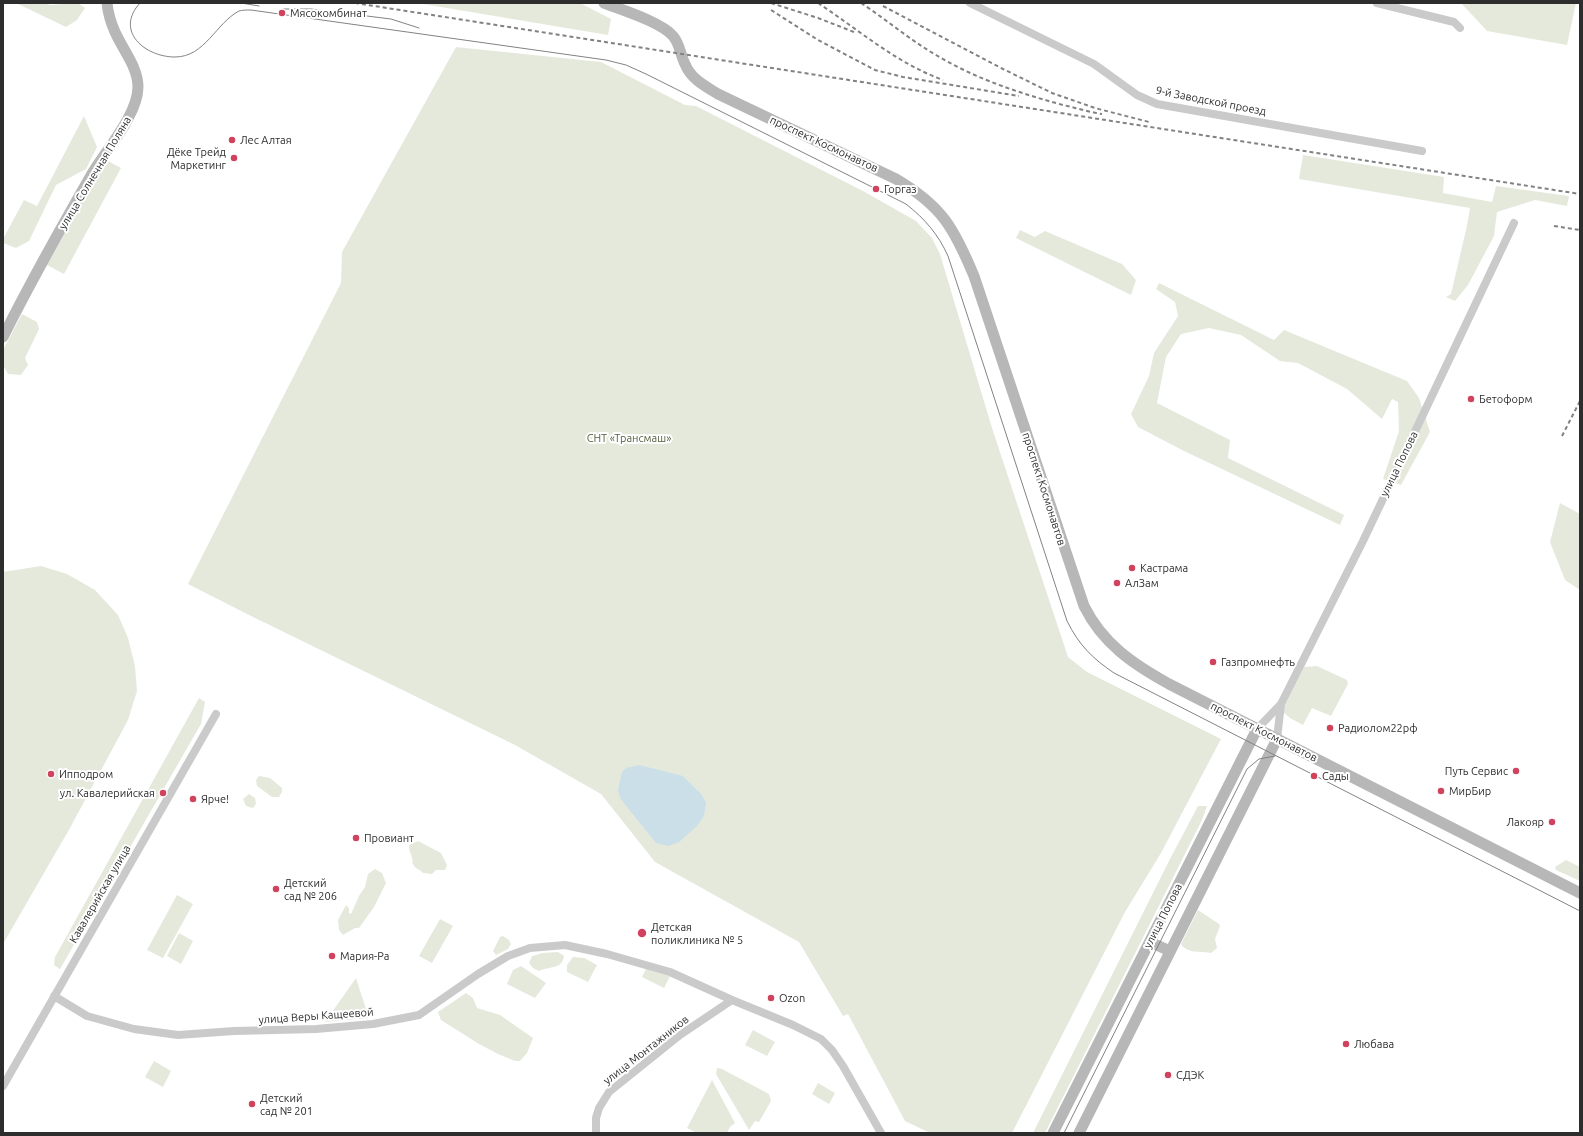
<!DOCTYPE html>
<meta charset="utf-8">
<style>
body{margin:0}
#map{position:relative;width:1583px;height:1136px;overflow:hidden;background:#fff;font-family:Ubuntu,sans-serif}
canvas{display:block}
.frame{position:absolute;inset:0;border:4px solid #2d2d2d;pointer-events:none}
</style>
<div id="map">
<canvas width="1583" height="1136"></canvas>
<div class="frame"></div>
</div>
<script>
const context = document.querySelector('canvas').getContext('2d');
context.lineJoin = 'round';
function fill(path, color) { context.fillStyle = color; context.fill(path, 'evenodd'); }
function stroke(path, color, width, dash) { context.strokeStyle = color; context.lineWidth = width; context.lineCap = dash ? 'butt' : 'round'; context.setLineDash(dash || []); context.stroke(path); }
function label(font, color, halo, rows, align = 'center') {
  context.font = font + ' Ubuntu,sans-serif'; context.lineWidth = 4; context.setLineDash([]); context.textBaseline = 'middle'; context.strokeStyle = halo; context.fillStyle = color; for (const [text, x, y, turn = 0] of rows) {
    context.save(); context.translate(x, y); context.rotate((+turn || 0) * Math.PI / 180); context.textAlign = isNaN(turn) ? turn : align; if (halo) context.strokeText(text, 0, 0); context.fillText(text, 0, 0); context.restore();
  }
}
fill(new Path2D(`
 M16 3H46L50 5 78 3 85 8 77 20 66 27Z
 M417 3H580L611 19 608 35Z
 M1461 3H1576L1567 45 1487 31Z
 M456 47 601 62 685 105 696 106 863 191 916 221 932 238 940 254 992 428 1068 657 1087 672 1221 739 1161 853 1125 912 1012 1133H930L905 1121 848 1014 843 1016 799 942 655 862 601 794 515 745 247 614 188 584 341 283 342 252Z
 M84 116 97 147 86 169 56 185 29 241 16 248 3 243V239L24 200 37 206Z
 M1303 155 1444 177 1443 193 1492 202 1496 186 1569 196 1567 206 1535 200 1497 212 1494 236 1468 285 1455 301 1446 297 1451 294 1466 230 1470 208 1299 179Z
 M106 160 121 168 64 274 47 265Z
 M1020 230 1035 237 1045 231 1122 264 1136 280 1131 295 1016 238Z
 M1159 283 1274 340 1284 330 1407 381 1419 398 1430 432 1401 485 1383 479 1399 431 1398 402 1392 399 1382 419 1347 389 1298 363 1280 361 1241 335 1209 328 1181 334 1166 357 1157 403 1230 440 1228 458 1344 515 1340 525 1184 451 1138 427 1131 414 1149 376 1154 353 1178 316 1175 302 1156 289Z
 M22 314 37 322 39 329 25 358 28 365 21 375 8 374 3 365V350Z
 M1560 503 1580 514V590L1565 580 1550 542Z
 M41 566 67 574 95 590 118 615 128 638 135 666 137 691 128 720 70 828 3 944V572Z
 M1317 666 1347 680 1348 684 1331 716 1312 708 1303 725 1290 718 1282 711 1304 667Z
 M199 698 205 702 201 724 60 969 54 965 55 957Z
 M259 776 270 778 282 788V792L279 797H272L257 786 256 780Z
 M249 794 255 798 256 804 253 808 246 806 243 799Z
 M1198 806H1207L1202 820 1045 1133H1033L1171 857Z
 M418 841 441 853 447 865 445 870H436L432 874 423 873C420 869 415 869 413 864 412 863 413 859 412 858 411 852 409 852 409 845Z
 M1566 860 1580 867V881L1556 870 1555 867Z
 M375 869 382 873 386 883 374 907 359 928H355L343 935 339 930 338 920 346 905 349 908V913L351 914 359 896 365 887 368 874Z
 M177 895 193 904 163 958 147 950Z
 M1198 910 1219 924 1220 926 1215 939 1217 948 1211 953C1201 951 1187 954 1181 944Z
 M440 919 453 926 432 963 419 956Z
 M179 933 193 941 181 964 167 956Z
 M503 936 509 940 511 944 508 949 496 955 493 951 500 937Z
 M558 952 564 956C562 970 549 966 539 971L533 968 529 963 532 956 543 953Z
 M573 957 584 958 597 965 588 982 567 972V965Z
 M521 966 546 983 535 998 507 984 513 970Z
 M646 969 670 976 664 988 642 977Z
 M356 978 369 1018 325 1022Z
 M466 993 473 998 477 1008 500 1015 533 1038 527 1053 520 1061H515L498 1054 479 1044 441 1020 438 1012Z
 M753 1030 775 1042 767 1056 745 1045Z
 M154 1061 171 1071 163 1087 145 1077Z
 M717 1068 722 1069 769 1094 771 1101 759 1122 755 1121 749 1130 716 1074Z
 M712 1080 735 1123 730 1127 727 1133C716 1133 707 1132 697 1133L687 1128Z
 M818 1083 835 1093 829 1104 812 1094Z`), '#e5e9dc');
fill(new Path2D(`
 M639 765 683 776 701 794 706 803 704 816 697 826 679 842 668 846 656 843 635 817 620 798 618 790 622 772 626 768Z`), '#cadfe7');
stroke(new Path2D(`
 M970 3 1094 64 1137 95 1157 104 1422 151
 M1377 3 1454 22 1460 28
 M1257 729 1281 704 1363 541 1514 223
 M1277 739 1281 704
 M54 996 87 1016 134 1029 178 1035 234 1031 316 1029 373 1024 419 1015 478 974 508 956 530 948 565 945 607 954 670 972 732 1000 793 1025 821 1039 832 1050 843 1066 881 1133
 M3 1086 216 714
 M596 1133V1118L599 1108 609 1092 680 1035 732 1000`), '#cacaca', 8);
stroke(new Path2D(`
 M604 3C622 10 661 22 673 36 680 44 680 54 685 64 691 79 705 86 718 94L896 179C942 206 954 228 974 276L1084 606C1103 644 1133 664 1169 684L1580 893
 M3 337C31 281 62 226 93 172 107 149 138 114 138 87 138 67 123 50 115 32 111 23 108 13 107 3
 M1150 942 1170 951
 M1053 1133 1257 729
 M1079 1133 1277 739`), '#b7b7b7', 11);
stroke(new Path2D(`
 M140 3C114 31 145 57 175 57 205 57 216 23 239 11 242 10 247 10 251 10L606 60 626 65 646 74 906 204C925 219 938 234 948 256L1067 621C1079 645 1092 658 1114 673L1580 911
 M241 3 259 6
 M283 9H311L391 19 419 28
 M1064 1133 1247 769 1259 759 1275 756`), '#828282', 1);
stroke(new Path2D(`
 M355 3 1580 194
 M771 3 818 18 854 32
 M818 3C859 30 896 63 943 80
 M861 3C887 20 910 40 936 55 976 79 1019 93 1063 105 1076 108 1089 112 1102 114
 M883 6 1003 69 1052 93 1095 108 1149 122
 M771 10 818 40 875 70 903 77 1019 96
 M1554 226 1580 230
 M1562 436 1580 401`), '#828282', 2, [4, 3]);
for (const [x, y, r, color] of [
 [282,13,4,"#d0435e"],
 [232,140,4,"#d0435e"],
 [234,158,4,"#d0435e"],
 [876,189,4,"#d0435e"],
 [1471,399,4,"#d0435e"],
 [1132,568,4,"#d0435e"],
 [1117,583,4,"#d0435e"],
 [1213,662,4,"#d0435e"],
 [1330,728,4,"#d0435e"],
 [1516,771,4,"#d0435e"],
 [51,774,4,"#d0435e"],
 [1314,776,4,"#d0435e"],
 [1441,791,4,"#d0435e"],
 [163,793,4,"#d0435e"],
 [193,799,4,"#d0435e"],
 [1552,822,4,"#d0435e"],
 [356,838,4,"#d0435e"],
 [276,889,4,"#d0435e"],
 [642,933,5,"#d0435e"],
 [332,956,4,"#d0435e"],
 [771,998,4,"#d0435e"],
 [1346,1044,4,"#d0435e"],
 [1168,1075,4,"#d0435e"],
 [252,1104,4,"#d0435e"]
]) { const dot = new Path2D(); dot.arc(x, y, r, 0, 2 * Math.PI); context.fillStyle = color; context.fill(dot); stroke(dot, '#fff', 1.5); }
label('11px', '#2d2d2d', '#fff', [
 ["Мясокомбинат",290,13],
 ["Лес Алтая",240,140],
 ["Дёке Трейд",226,152,"right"],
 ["Маркетинг",226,165,"right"],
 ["Горгаз",884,189],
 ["Бетоформ",1479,399],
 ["Кастрама",1140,568],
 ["АлЗам",1125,583],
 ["Газпромнефть",1221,662],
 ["Радиолом22рф",1338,728],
 ["Путь Сервис",1508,771,"right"],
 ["Ипподром",59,774],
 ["Сады",1322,776],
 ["МирБир",1449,791],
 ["ул. Кавалерийская",155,793,"right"],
 ["Ярче!",201,799],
 ["Лакояр",1544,822,"right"],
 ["Провиант",364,838],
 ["Детский",284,883],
 ["сад № 206",284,896],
 ["Детская",651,927],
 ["поликлиника № 5",651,940],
 ["Мария-Ра",340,956],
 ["Ozon",779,998],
 ["Любава",1354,1044],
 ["СДЭК",1176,1075],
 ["Детский",260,1098],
 ["сад № 201",260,1111]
], 'left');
label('11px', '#2d2d2d', '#fff', [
 ["9-й Заводской проезд",1211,101,11],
 ["проспект Космонавтов",824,144,25],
 ["улица Солнечная Поляна",95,173,-59],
 ["улица Попова",1399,464,-64],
 ["проспект Космонавтов",1044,489,72],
 ["проспект Космонавтов",1264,732,27],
 ["Кавалерийская улица",100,894,-60],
 ["улица Попова",1163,916,-63],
 ["улица Веры Кащеевой",316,1016,-4],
 ["улица Монтажников",646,1050,-38]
]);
label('11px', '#556340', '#fff', [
 ["СНТ «Трансмаш»",629,438]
]);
</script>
